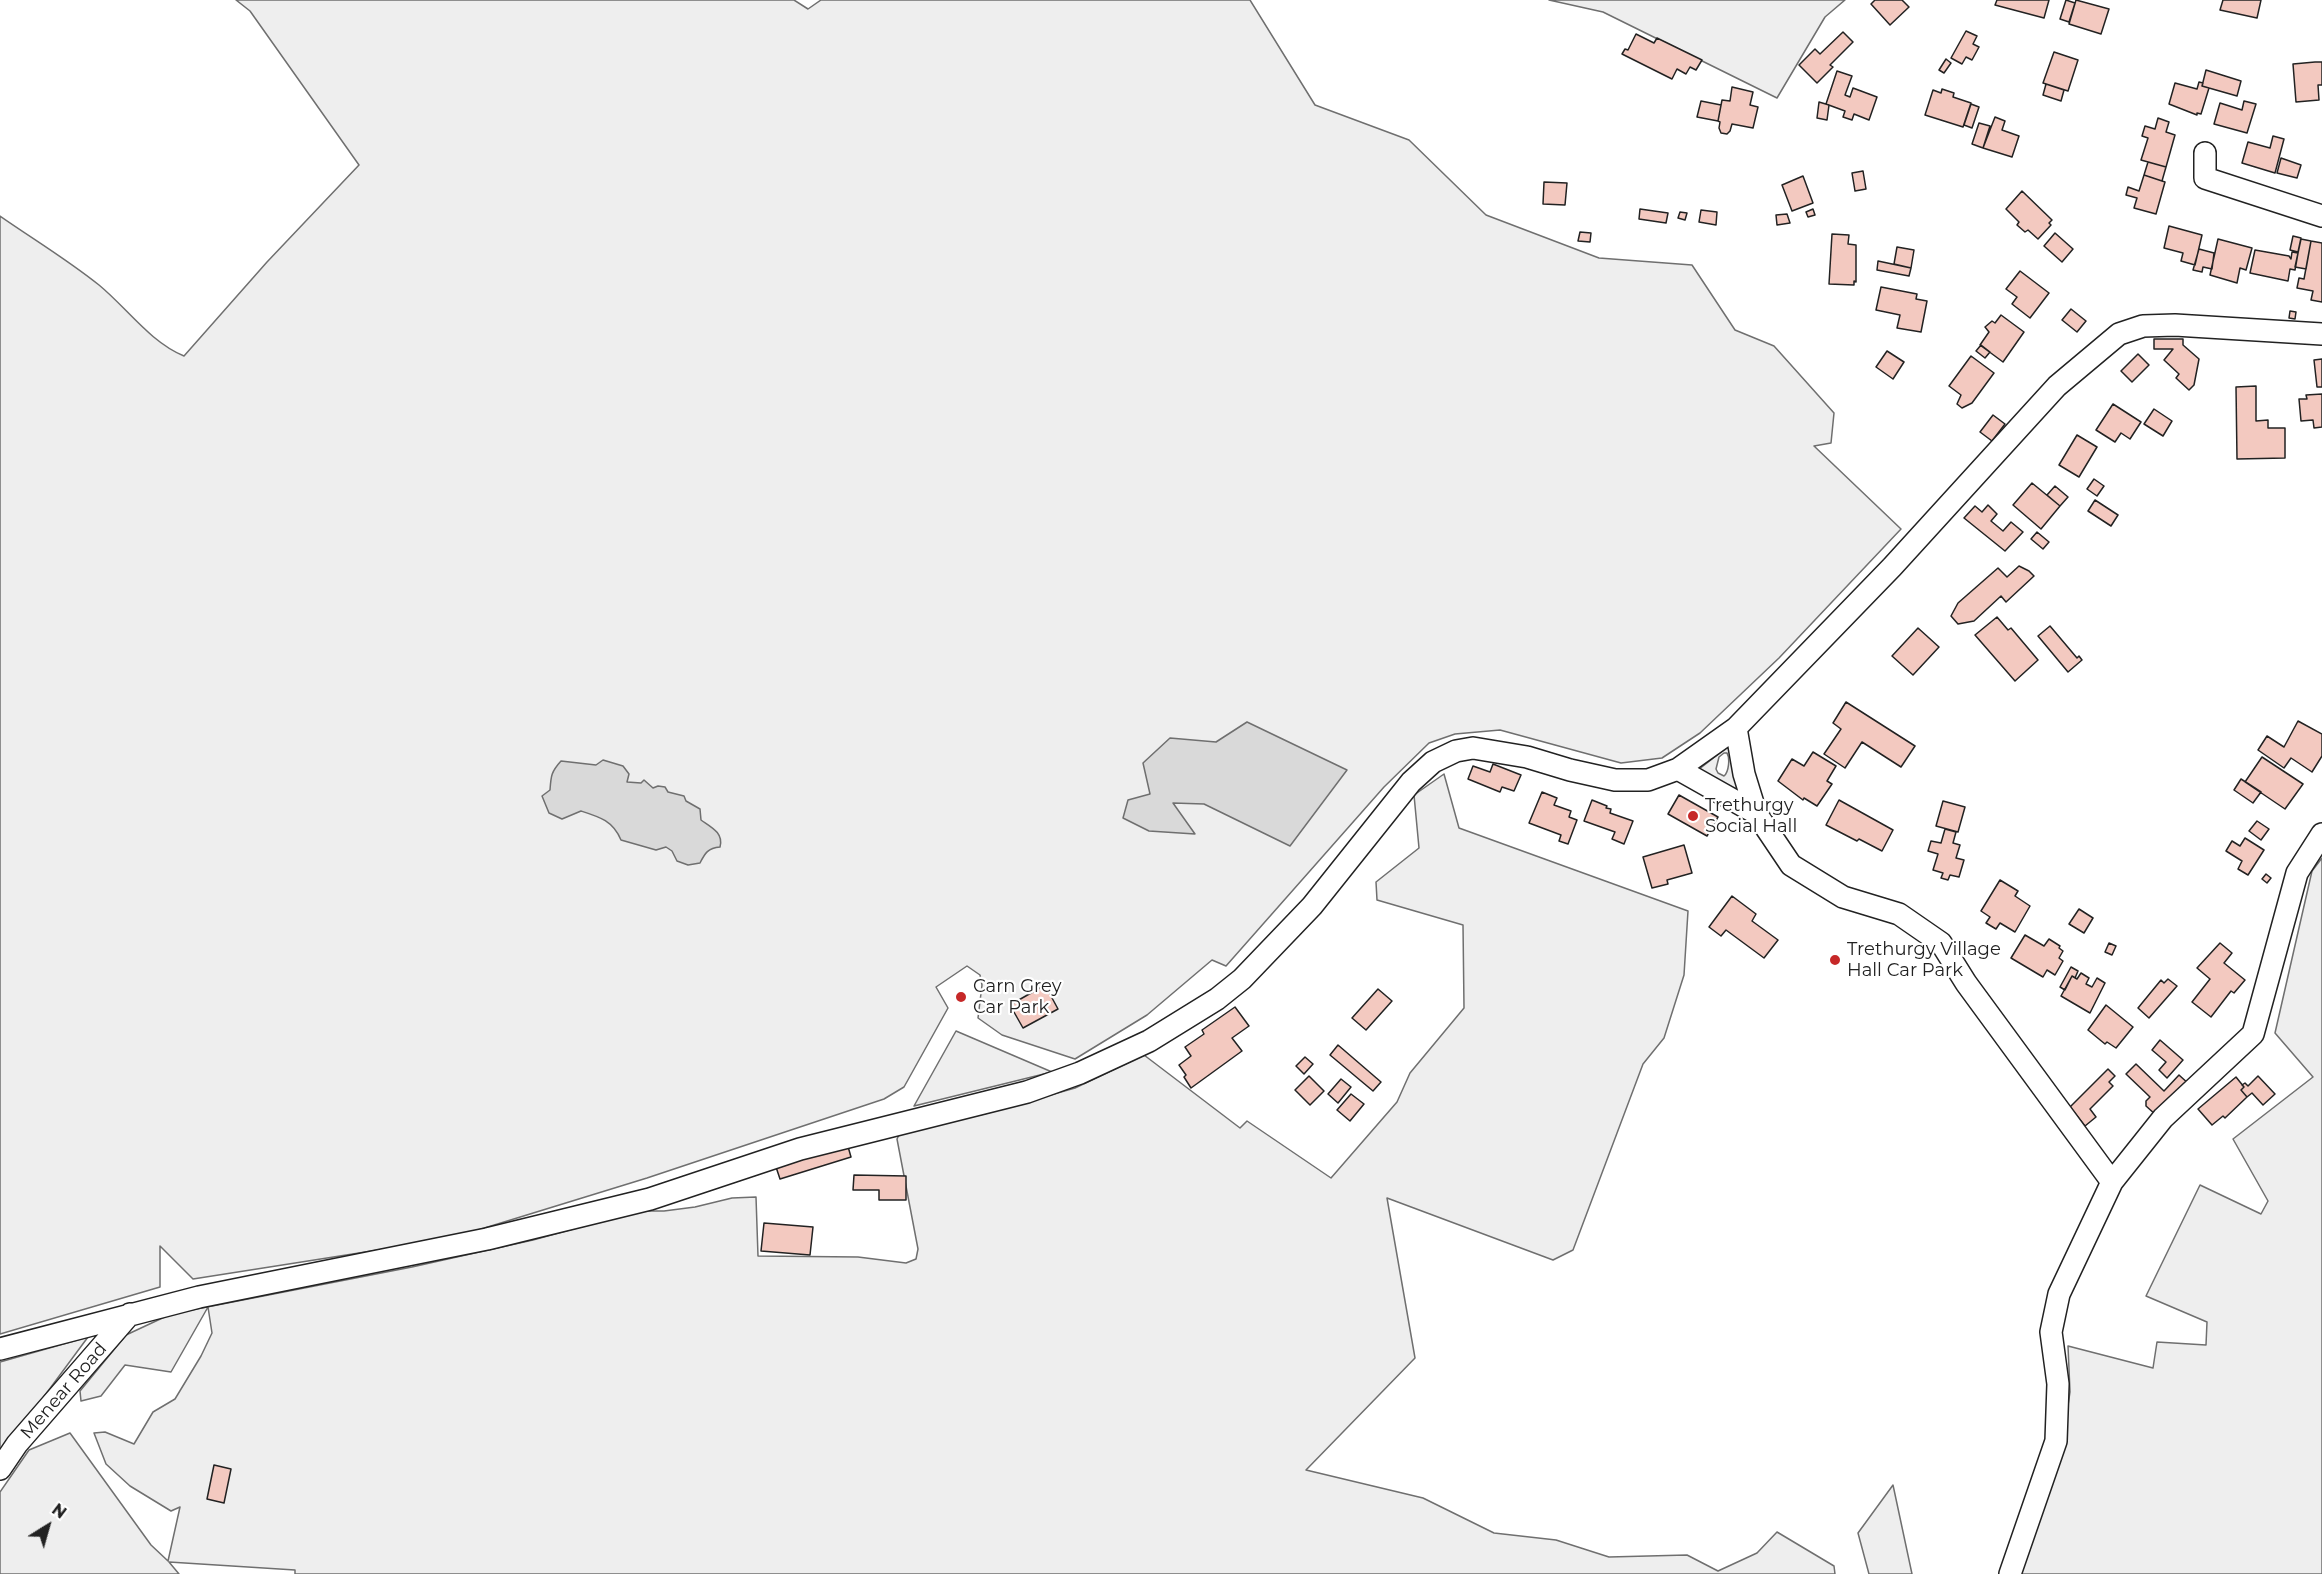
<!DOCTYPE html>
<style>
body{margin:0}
#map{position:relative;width:2322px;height:1574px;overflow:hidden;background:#fff;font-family:Montserrat,sans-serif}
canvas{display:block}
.north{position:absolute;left:18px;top:1496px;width:60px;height:60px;-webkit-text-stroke:4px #fff;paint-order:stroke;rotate:37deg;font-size:16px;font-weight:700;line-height:24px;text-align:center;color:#222}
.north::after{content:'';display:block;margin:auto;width:21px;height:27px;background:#222;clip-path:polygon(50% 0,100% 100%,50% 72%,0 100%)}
</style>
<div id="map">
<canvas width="2322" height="1574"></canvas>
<div class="north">N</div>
</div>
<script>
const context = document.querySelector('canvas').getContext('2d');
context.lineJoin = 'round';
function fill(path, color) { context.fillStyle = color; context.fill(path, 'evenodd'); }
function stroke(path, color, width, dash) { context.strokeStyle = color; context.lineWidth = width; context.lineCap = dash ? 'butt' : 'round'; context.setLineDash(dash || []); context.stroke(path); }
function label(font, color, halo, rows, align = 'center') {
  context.font = font + ' Montserrat,sans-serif'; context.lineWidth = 4.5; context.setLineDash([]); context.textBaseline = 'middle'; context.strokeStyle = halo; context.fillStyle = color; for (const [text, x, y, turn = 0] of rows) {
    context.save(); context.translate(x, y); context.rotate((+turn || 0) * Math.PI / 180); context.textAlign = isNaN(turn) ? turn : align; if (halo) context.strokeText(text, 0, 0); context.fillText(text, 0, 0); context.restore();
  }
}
const green = new Path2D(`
 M236 0H794L808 9 821 0H1250L1315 105 1409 140 1486 215 1599 258 1692 265 1735 330 1774 346 1834 413 1831 443 1814 446 1901 529 1779 658 1700 733 1662 758 1621 763 1500 730 1455 734 1429 743 1384 787 1226 966 1212 960 1147 1015 1075 1059 1002 1035 978 1018 982 985 980 975 967 966 936 987 948 1008 904 1087 884 1099 647 1178 465 1234 410 1245 193 1279 160 1246V1287L0 1334V216C33 239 68 260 99 285 127 308 150 342 184 356L267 262 359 165 250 11Z
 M1549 0H1845L1825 17 1777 98 1603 12Z
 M1730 745 1740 791 1698 770ZM1724 753H1727C1730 758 1729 772 1724 776L1718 773 1716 769 1719 757Z
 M1444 774 1459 828 1688 911 1684 975 1664 1038 1643 1064 1573 1250 1553 1260 1387 1198 1415 1358 1306 1470 1423 1498 1494 1533 1556 1540 1609 1557 1687 1555 1718 1571 1757 1553 1777 1532 1834 1566 1835 1574H295V1570L169 1562 179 1574H0V1492L29 1450 70 1433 151 1545 168 1561 180 1507 171 1511 130 1486 106 1464 94 1433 105 1432 134 1444 153 1412 175 1399 201 1356 212 1333 208 1307 171 1372 125 1365 101 1396 81 1401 80 1391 126 1335 171 1314 412 1267 533 1240 639 1211H664L695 1207 732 1198 756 1197 758 1256 858 1257 906 1263 916 1259 918 1249 897 1139 900 1133 984 1114 1075 1088 1144 1055 1240 1128 1247 1121 1331 1178 1397 1102 1410 1073 1464 1008 1463 925 1377 900 1376 882 1419 848 1414 795Z
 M2322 858V1574H2020L2030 1549 2063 1439 2070 1392 2068 1346 2153 1368 2157 1342 2206 1345 2207 1322 2146 1296 2200 1185 2261 1214 2268 1201 2233 1139 2313 1077 2275 1033 2312 871Z
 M956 1031 1052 1072 914 1106Z
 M88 1337 0 1456V1362Z
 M1893 1485 1912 1574H1869L1858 1533Z`);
fill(green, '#eee');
stroke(green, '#6f6f6f', 1.5);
const water = new Path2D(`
 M1247 722 1347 770 1290 846 1204 804 1173 803 1195 834 1149 831 1123 818 1128 800 1150 794 1143 763 1170 738 1216 742Z
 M603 760 623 766 629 774 627 782 641 783 644 780 653 788 658 786 665 787 668 792 684 796 686 801 700 809 701 820C711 827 724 833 720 847 708 848 705 853 700 863L688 865 677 861 672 851 666 847 656 850 621 840C613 821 600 817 581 811L562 819 549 813 542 796 550 790C551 776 551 772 561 761L596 765Z`);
fill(water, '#d9d9d9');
stroke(water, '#6f6f6f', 1.5);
const building = new Path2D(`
 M1875 0H1902L1909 7 1890 25 1871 4Z
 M1997 0H2049L2044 18 1995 5Z
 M2066 0 2075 3 2069 22 2060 19Z
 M2076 0 2109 9 2101 34 2069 24Z
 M2223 0H2261L2257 18 2220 10Z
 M1966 31 1977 36 1973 44 1979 47 1972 60 1966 57 1962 64 1951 58Z
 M1843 32 1853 42 1830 65 1833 67 1817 83 1799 65 1815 49 1820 54Z
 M1636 34 1654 43 1657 38 1702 60 1696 70 1690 67 1686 74 1677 69 1672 79 1622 54 1625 49 1628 50Z
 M2054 52 2078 60 2068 91 2043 83Z
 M1946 59 1951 63 1944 73 1939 70Z
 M2315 62H2322V85H2318L2319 100 2296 102 2293 64Z
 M2206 70 2241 81 2237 96 2202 86Z
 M1837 71 1852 76 1845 95 1850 97 1853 88 1877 97 1869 120 1854 114 1852 120 1843 117 1845 111 1826 104Z
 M2199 82 2203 83 2202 86 2209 88 2201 114 2197 113V115L2169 104 2175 83 2197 89Z
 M2046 84 2064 90 2061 101 2043 95Z
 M1732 87 1753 92 1750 105 1758 107 1753 128 1732 124 1730 131 1727 134 1721 133 1719 128 1720 122 1718 121 1722 100 1730 101Z
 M1942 89 1954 93 1953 97 1971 103 1963 127 1925 115 1933 90 1941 93Z
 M1701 101 1721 105 1718 121 1697 117Z
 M2244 101 2256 104 2247 133 2214 124 2220 103 2242 110Z
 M1819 102 1829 105 1827 120 1817 118Z
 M1971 104 1979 107 1972 128 1964 125Z
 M1995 117 2005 121 2002 130 2019 136 2012 157 1983 148Z
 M2158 118 2169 122 2166 132 2175 135 2166 167 2141 160 2148 138 2142 136 2145 126 2155 129Z
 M1979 123 1990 126 1983 148 1972 144Z
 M2273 136 2284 139 2275 173 2242 163 2248 142 2270 148Z
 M2281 158 2301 165 2297 178 2277 173Z
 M2148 162 2166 167 2162 181 2144 175Z
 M1863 171 1866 189 1855 191 1852 173Z
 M2144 175 2165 182 2156 214 2134 208 2137 198 2126 195 2128 187 2139 191Z
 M1803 176 1813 203 1792 211 1782 185Z
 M1544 182 1567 183 1565 205 1543 204Z
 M2022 191 2052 220 2049 223 2051 225 2038 239 2028 230 2025 232 2017 225 2019 222 2006 209Z
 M1640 209 1668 213 1666 223 1639 219Z
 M1813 209 1815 215 1808 217 1806 212Z
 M1701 210 1717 212 1716 225 1699 222Z
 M1680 212 1687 213 1685 220 1678 218Z
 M1787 214 1790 223 1777 225 1776 215Z
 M2169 226 2202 235 2195 265 2181 261 2183 253 2164 248Z
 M1580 232 1591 233 1590 242 1578 241Z
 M2055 233 2073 249 2062 262 2044 246Z
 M1832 234 1849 235 1848 244 1856 245V282L1854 281V285L1829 284Z
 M2293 236 2301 238 2298 252 2290 250Z
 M2218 239 2252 248 2246 270 2240 268 2237 283 2210 275Z
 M2301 239 2311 241 2306 269 2295 267Z
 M2311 241 2322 243V302L2311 300 2313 291 2297 288 2299 278 2304 279Z
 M1897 247 1914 250 1911 268 1894 264Z
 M2199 249 2214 253 2212 269 2203 267 2202 272 2193 270Z
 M2255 250 2289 256 2291 259 2292 252 2298 253 2295 270 2290 269 2288 281 2250 273Z
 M1878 261 1911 268 1909 276 1877 270Z
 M2020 271 2049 293 2030 318 2012 304 2017 297 2006 289Z
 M1881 287 1917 294 1916 299 1927 301 1921 332 1897 328 1900 315 1876 310Z
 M2071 309 2086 321 2077 332 2062 320Z
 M2290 311 2296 312 2295 319 2289 318Z
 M2001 315 2024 332 2003 362 1980 345 1989 332 1985 327 1992 321 1995 323Z
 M2154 339H2183V345L2199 359 2194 385 2189 390 2176 378 2179 374 2164 360 2173 349H2154Z
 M1981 345 1990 352 1985 358 1976 351Z
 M1887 351 1904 362 1893 379 1876 367Z
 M2138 354 2149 365 2132 382 2121 371Z
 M1971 356 1994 373 1972 403 1962 408 1957 404 1961 395 1949 386Z
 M2322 359V387H2317L2314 360Z
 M2256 386V421L2268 420V428H2285V458L2237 459 2236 387Z
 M2322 394V427L2314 428 2313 420 2301 421 2299 399H2307L2306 395Z
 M2113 404 2141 422 2130 439 2121 433 2115 442 2096 430Z
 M2154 409 2172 421 2163 436 2144 424Z
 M1993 415 2005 424 1992 441 1980 432Z
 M2077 435 2097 447 2079 477 2059 465Z
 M2094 479 2104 486 2097 496 2087 489Z
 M2032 483 2060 506 2041 529 2013 505Z
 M2055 486 2068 497 2060 506 2047 495Z
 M2095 500 2118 515 2111 526 2088 511Z
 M1988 505 1997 514 1991 521 2003 531 2011 522 2023 532 2005 551 1964 518 1975 506 1982 512Z
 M2037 532 2049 542 2043 549 2031 539Z
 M2019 566 2029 571 2034 576 2006 602 2001 596 1974 621 1958 624 1951 616 1958 603 1998 568 2007 577Z
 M1997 617 2008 630 2011 628 2038 660 2015 681 1975 635Z
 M2050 626 2077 658 2079 656 2082 660 2068 672 2038 636Z
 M1918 628 1939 647 1913 675 1892 656Z
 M1846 702 1915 746 1901 767 1862 742 1845 768 1824 754 1841 729 1833 723Z
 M2298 721 2322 734V756L2312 772 2291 758 2284 768 2258 750 2267 736 2284 747Z
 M1813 752 1836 766 1827 781 1832 784 1817 806 1804 798 1803 800 1778 781 1792 759 1804 766Z
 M2262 757 2303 784 2285 809 2245 782Z
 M1493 764 1521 775 1514 791 1502 787 1500 792 1468 779 1473 766 1490 772Z
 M2241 779 2261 792 2253 803 2234 790Z
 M1542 792 1557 798 1554 805 1571 811 1569 817 1577 820 1568 844 1559 841 1561 835 1529 823Z
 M1679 795 1718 817 1707 836 1668 814Z
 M1592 800 1607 806 1606 808 1611 809 1610 813 1633 821 1624 844 1612 839 1615 832 1584 821Z
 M1839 800 1893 830 1882 851 1859 839 1857 841 1826 825Z
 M1943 801 1965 807 1958 832 1936 826Z
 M2257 821 2269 829 2261 840 2249 831Z
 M1945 829 1956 832 1953 843 1960 845 1956 858 1964 860 1959 877 1950 875 1948 880 1941 878 1943 873 1933 870 1938 854 1928 851 1931 841 1941 843Z
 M2245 838 2264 850 2248 875 2238 869 2242 861 2226 851 2232 841 2240 846Z
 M1684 845 1692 873 1667 880 1668 884 1652 888 1643 857Z
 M2266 874 2271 878 2267 883 2262 879Z
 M2000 880 2018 891 2015 896 2030 906 2015 932 2000 923 1996 929 1986 923 1990 917 1981 911Z
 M1732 896 1756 914 1752 921 1778 940 1764 958 1726 930 1721 936 1709 927Z
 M2079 909 2093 918 2084 933 2069 924Z
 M2025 935 2044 946 2049 939 2060 946 2059 948 2063 951 2059 958 2063 961 2055 975 2047 970 2043 977 2011 958Z
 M2109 943 2116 946 2112 955 2105 952Z
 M2220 943 2232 953 2224 963 2245 980 2234 993 2231 991 2211 1017 2192 1002 2210 979 2197 968Z
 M2071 967 2078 971 2075 978 2072 976 2065 990 2060 987Z
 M2081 973 2089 978 2086 984 2092 987 2097 978 2105 983 2090 1013 2061 996 2072 976 2077 979Z
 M2168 979 2177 986 2149 1018 2138 1008 2161 980 2164 983Z
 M1045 985 1058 1009 1023 1028 1010 1005Z
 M1378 989 1392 1001 1366 1030 1352 1018Z
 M2106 1005 2133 1027 2116 1048 2107 1042 2105 1044 2088 1030Z
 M1235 1007 1249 1026 1232 1038 1242 1051 1191 1088 1184 1077 1186 1075 1179 1065 1191 1056 1185 1047 1204 1034 1202 1030Z
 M2160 1040 2183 1060 2167 1078 2159 1070 2166 1062 2152 1050Z
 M1338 1045 1381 1082 1373 1091 1330 1055Z
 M1305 1057 1313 1064 1304 1074 1296 1066Z
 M2136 1064 2164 1091 2179 1075 2190 1085 2156 1115 2146 1106V1101L2150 1097 2126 1074Z
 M2108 1069 2115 1076 2109 1082 2113 1086 2090 1109 2096 1117 2085 1126 2070 1107Z
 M1309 1076 1324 1091 1310 1105 1295 1090Z
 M2258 1076 2275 1094 2263 1105 2252 1093 2247 1097 2241 1090 2244 1087 2242 1085 2245 1083 2248 1086Z
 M2236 1077 2244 1087 2241 1090 2247 1097 2225 1118 2223 1116 2212 1125 2198 1109Z
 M1341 1079 1351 1087 1338 1103 1328 1094Z
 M1351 1094 1364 1104 1350 1121 1337 1110Z
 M847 1143 851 1157 780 1179 775 1164Z
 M854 1175 906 1176V1200H879V1190H853Z
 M764 1223 813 1227 810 1255 761 1251Z
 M214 1465 231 1469 224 1503 207 1499Z`);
fill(building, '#f3c9c0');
stroke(building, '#222', 1.5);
const minor = new Path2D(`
 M2205 153V178L2322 216
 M1736 728 1744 774 1756 813 1791 865 1843 897 1899 914 1941 943 1966 983 2112 1182
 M1678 769 1756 813
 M0 1349 199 1297 487 1239 650 1199 800 1149 1027 1092 1080 1073 1149 1041 1217 999 1242 979 1312 906 1411 782 1433 762 1456 751 1473 748 1527 757 1570 770 1615 780H1648L1678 769 1736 728 1892 567 2057 386 2119 334 2143 326 2175 325 2322 334
 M0 1469 17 1444 130 1314
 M2010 1574 2056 1441 2058 1384 2051 1332 2059 1294 2112 1182 2163 1118 2253 1034 2297 873 2322 834`);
stroke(minor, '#222', 24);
stroke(minor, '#fff', 21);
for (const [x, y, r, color] of [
 [1693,816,6,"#c62828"],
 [1835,960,6,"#c62828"],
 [961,997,6,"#c62828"]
]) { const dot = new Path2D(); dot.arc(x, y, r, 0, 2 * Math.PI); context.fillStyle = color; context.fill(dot); stroke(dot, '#fff', 2); }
label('18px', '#222', '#fff', [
 ["Trethurgy",1705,806],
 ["Social Hall",1705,827],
 ["Trethurgy Village",1847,950],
 ["Hall Car Park",1847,971],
 ["Carn Grey",973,987],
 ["Car Park",973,1008]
], 'left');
label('18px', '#222', '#fff', [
 ["Menear Road",64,1391,-49]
]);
</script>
